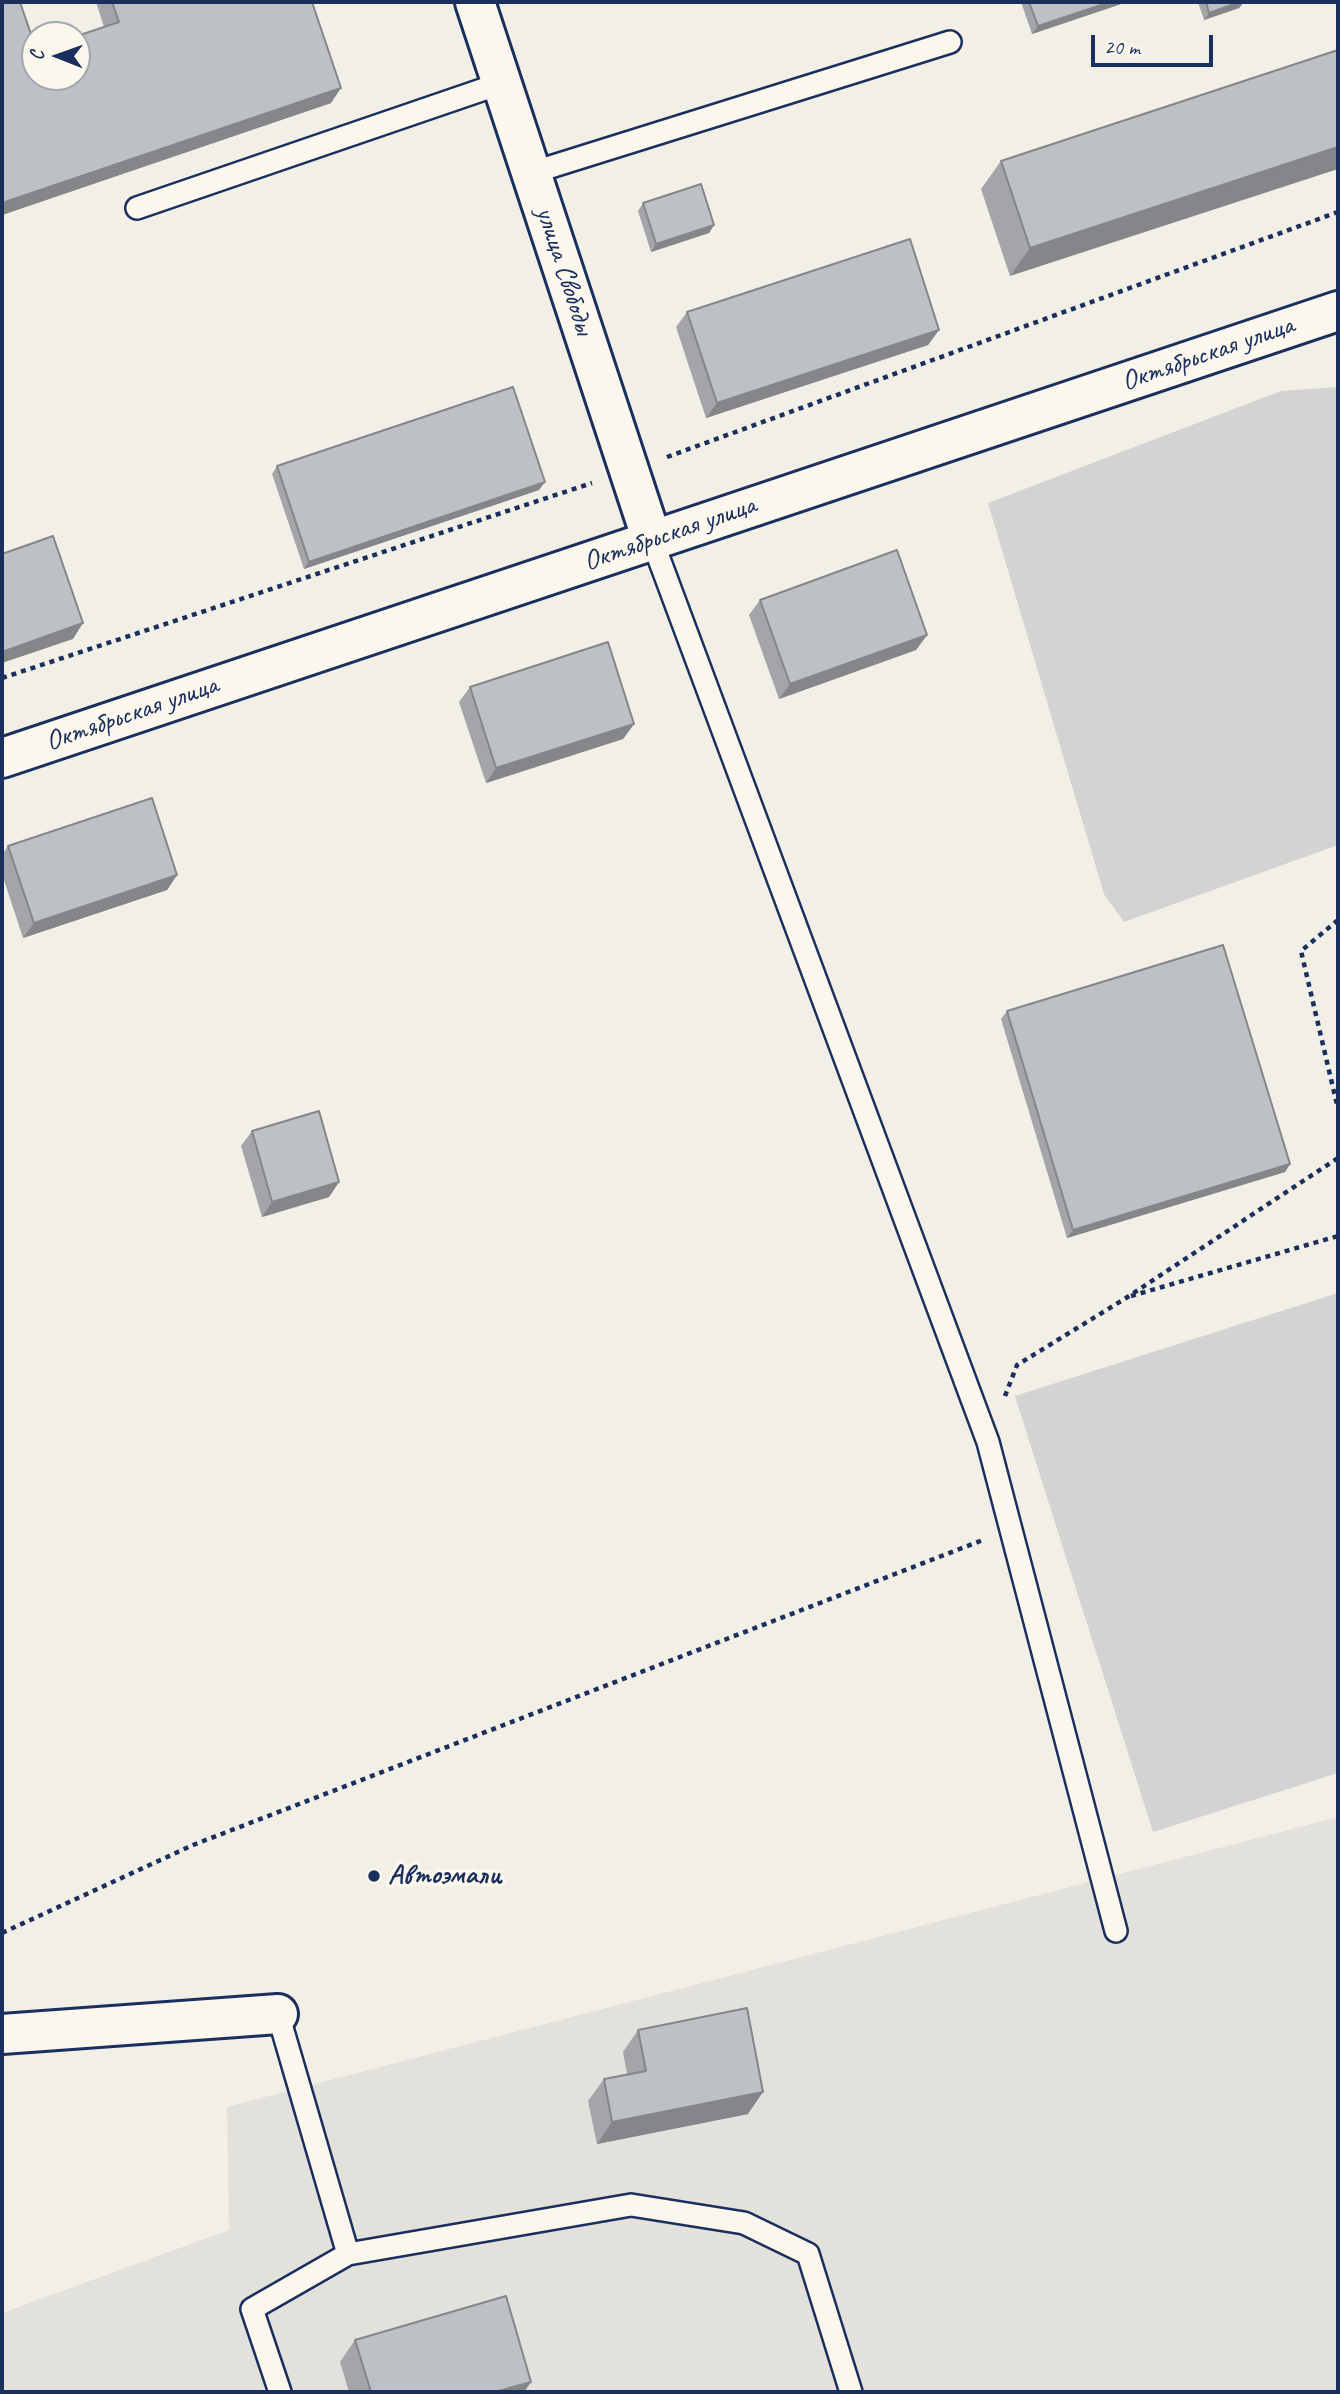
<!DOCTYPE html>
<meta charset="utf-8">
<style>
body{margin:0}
#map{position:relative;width:1340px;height:2394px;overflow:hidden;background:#f2efe6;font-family:Caveat,sans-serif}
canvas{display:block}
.frame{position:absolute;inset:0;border:4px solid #1b2f5e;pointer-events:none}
.north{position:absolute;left:21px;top:21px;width:70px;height:70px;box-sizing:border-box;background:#fbf7ec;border:2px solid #a1a7b3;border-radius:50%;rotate:271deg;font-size:19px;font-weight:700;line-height:28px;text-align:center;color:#1b2f5e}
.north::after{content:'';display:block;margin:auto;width:24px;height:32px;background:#1b2f5e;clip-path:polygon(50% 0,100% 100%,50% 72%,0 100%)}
.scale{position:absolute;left:1091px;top:35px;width:122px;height:32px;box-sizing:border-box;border:4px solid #1b2f5e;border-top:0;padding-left:9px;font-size:21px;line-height:24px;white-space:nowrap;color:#1b2f5e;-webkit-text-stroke:5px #fbf7ec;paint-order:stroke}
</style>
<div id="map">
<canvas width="1340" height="2394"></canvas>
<div class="frame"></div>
<div class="north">С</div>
<div class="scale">20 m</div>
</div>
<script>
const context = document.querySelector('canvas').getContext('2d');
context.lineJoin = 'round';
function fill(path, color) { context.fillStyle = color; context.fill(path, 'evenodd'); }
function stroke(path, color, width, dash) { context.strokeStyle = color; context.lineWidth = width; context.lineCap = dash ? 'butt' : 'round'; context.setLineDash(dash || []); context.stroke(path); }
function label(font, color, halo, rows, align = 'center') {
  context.font = font + ' Caveat,sans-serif'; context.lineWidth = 7; context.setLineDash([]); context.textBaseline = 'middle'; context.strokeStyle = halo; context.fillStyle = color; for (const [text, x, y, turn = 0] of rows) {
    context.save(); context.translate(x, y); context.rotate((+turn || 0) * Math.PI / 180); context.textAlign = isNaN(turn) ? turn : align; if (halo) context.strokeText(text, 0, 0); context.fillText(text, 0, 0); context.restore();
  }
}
fill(new Path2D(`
 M1338 1817V2392H2V2313L229 2230 227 2107Z`), '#e2e1dc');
fill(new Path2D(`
 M1338 387V845L1124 922 1104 894 988 503 1281 391Z
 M1338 1293V1773L1153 1832 1015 1396Z`), '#d2d3d2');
const lane = new Path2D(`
 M531 173 950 42
 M137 208 502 83
 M652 540 988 1442 1116 1931
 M278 2014 348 2254
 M280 2392 252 2309 348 2254 631 2205 744 2223 808 2254 851 2392`);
const street = new Path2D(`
 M475 2 652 540
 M2 2034 278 2014`);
const secondary = new Path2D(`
 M2 758 1338 311`);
stroke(lane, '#1b2f5e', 26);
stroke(street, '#1b2f5e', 44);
stroke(secondary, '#1b2f5e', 44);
stroke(new Path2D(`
 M667 457 1338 212
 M2 678 592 483
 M1338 920 1301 951 1338 1109
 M1131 1296 1338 1236
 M1005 1396 1017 1365 1126 1298 1338 1158
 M2 1933 193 1845 983 1540`), '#1b2f5e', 4.5, [5, 5]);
stroke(lane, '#fbf7ec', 21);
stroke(street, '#fbf7ec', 38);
stroke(secondary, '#fbf7ec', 38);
fill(new Path2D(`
 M2 2 35 77 104 27 96 2H312L331 103 2 215Z
 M1021 2H1127L1032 34Z
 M1198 2H1244L1239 8 1204 20Z
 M1338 50 1010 276 981 189 1001 161Z
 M643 203 714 225 709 233 651 252 638 211Z
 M687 312 939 330 928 345 706 418 676 327Z
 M277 466 539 490 304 569 272 474Z
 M760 600 927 635 916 650 779 699 749 615Z
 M470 687 634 724 623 739 486 783 459 702Z
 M8 846 177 875 167 890 23 938 2 874V855Z
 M1007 1011 1290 1164 1285 1172 1067 1238 1001 1019Z
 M252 1131 339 1182 329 1197 262 1217 241 1146Z
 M638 2030 748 2114 597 2144 588 2101 604 2079 627 2074 623 2052Z
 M355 2340 531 2382 524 2392H349L340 2362Z`), '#a3a5a9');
fill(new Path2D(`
 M1110 2H1127L1032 34 1038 26Z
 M1240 2H1244L1239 8 1204 20 1209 13Z
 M341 88 331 103 2 215V203Z
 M1338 147V169L1010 276 1030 248Z
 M714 225 709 233 651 252 656 244Z
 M939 330 928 345 706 418 717 403Z
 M545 482 539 490 304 569 309 562Z
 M83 623 73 639 2 663V652Z
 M927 635 916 650 779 699 790 684Z
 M634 724 623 739 486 783 496 768Z
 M177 875 167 890 23 938 34 923Z
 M1290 1164 1285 1172 1067 1238 1073 1230Z
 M339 1182 329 1197 262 1217 272 1202Z
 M763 2092 748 2114 597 2144 612 2122Z
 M531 2382 524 2392H495Z`), '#848689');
const building = new Path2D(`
 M2 2H20L35 46V77H77V36L119 22 112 2H312L341 88 2 203Z
 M1029 2H1110L1038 26Z
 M1206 2H1240L1209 13Z
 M1338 50V147L1030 248 1001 161Z
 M701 184 714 225 656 244 643 203Z
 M910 239 939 330 717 403 687 312Z
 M513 387 545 482 309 562 277 466Z
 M53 536 83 623 2 652V554Z
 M897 550 927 635 790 684 760 600Z
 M608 642 634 724 496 768 470 687Z
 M152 798 177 875 34 923 8 846Z
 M1223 945 1290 1164 1073 1230 1007 1011Z
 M319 1111 339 1182 272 1202 252 1131Z
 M747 2008 763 2092 612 2122 604 2079 646 2071 638 2030Z
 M506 2296 531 2382 495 2392H371L355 2340Z`);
fill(building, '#bdc0c4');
stroke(building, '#848689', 2);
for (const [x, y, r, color] of [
 [374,1876,7,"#1b2f5e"]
]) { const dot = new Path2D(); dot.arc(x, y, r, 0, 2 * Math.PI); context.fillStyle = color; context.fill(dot); stroke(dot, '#fbf7ec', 2.5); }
label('28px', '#1b2f5e', '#fbf7ec', [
 ["улица Свободы",564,271,72],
 ["Октябрьская улица",1208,354,-19],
 ["Октябрьская улица",670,534,-19],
 ["Октябрьская улица",132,714,-19]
]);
label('bold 28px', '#1b2f5e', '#fbf7ec', [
 ["Автоэмали",388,1876]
], 'left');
</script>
